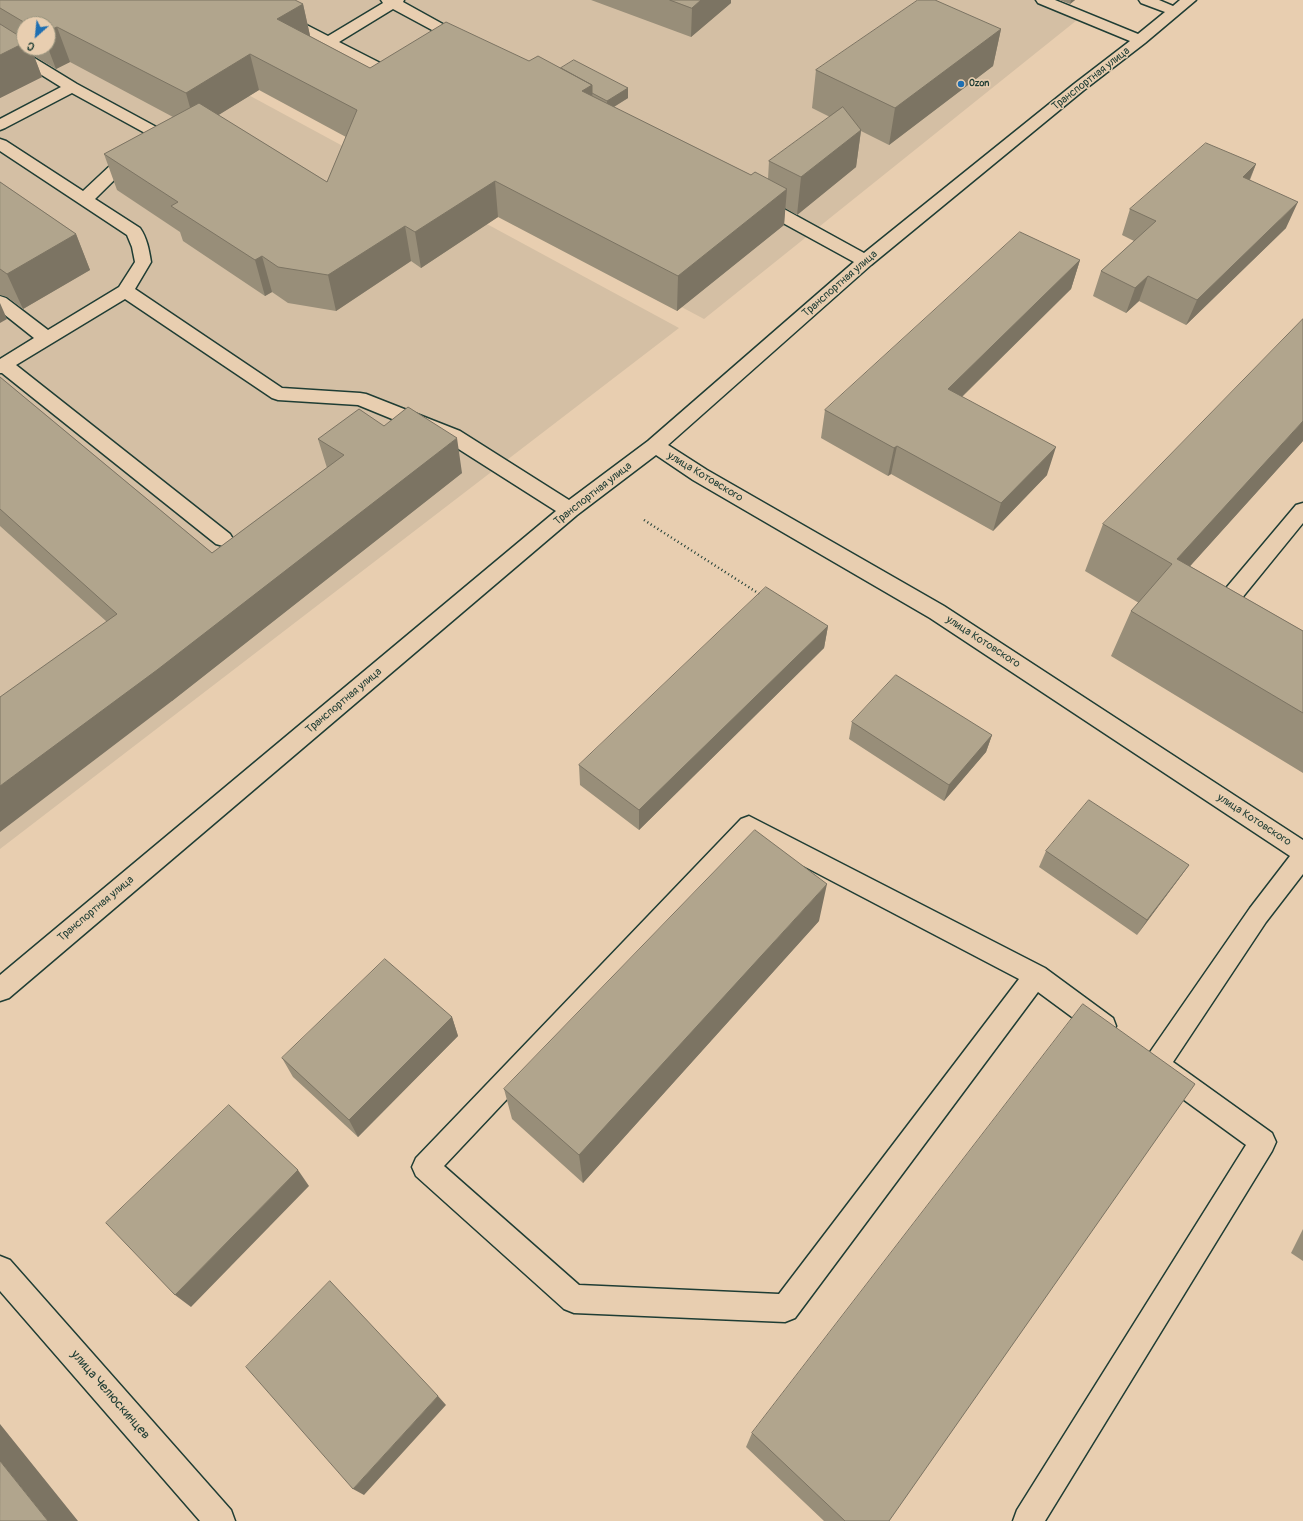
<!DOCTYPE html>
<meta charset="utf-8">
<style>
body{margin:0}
#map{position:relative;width:1303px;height:1521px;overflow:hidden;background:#e8ceb0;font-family:Pangolin,sans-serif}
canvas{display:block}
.north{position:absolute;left:16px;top:16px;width:40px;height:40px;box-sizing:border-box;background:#e8ceb0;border:1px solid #98947e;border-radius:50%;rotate:207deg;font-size:11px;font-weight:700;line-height:16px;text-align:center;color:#1f3d34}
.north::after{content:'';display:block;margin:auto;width:14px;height:18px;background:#1f6fb2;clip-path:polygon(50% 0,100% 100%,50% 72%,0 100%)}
</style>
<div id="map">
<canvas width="1303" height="1521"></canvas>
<div class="north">С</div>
</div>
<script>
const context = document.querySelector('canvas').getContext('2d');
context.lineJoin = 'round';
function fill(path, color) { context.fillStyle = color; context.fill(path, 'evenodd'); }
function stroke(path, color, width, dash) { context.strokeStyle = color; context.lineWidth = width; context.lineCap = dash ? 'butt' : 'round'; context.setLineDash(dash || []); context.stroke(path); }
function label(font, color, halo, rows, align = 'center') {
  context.font = font + ' Pangolin,sans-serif'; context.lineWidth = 3; context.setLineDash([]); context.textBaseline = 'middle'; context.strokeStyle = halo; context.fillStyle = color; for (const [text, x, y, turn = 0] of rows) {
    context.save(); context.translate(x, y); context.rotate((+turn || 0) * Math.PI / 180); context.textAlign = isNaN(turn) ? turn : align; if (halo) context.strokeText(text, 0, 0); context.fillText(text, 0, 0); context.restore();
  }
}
fill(new Path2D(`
 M0 0H73L679 328 0 849ZM24 24H48V48H24Z
 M106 0H1042L1082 16 704 319Z`), '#d4bfa4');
const minor = new Path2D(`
 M240 0H258L328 36 383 3 381 0H404L403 2 468 38 470 41 468 44 463 45 458 44 393 9 339 42 390 68 392 71 390 74 385 75 380 74 242 3Z
 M1036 0H1055L1138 34 1165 12 1141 3 1139 0H1159L1173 6 1180 0H1196L1145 43 1084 90 871 265 668 445 707 470 944 606 1303 840V874L1266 922 1173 1062 1272 1133 1276 1142 1272 1151 1045 1521H1013L1017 1510 1246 1145 1158 1081 1156 1076 1148 1073 1144 1064 1148 1055 1250 908 1290 856 930 618 693 480 656 455 577 515 9 998 0 1001V975L556 511 446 441 358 405 278 400 272 398 125 299 16 365 230 534 233 539 230 544 223 546 216 544 2 373H0V359L34 338 0 311V296L6 298 48 330 119 287 135 262 132 247 127 235 0 151V139L6 141 83 191 145 133 72 93 5 128 0 130V119L61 87 0 49V39L5 40 77 84 160 129 163 132 95 199 140 228C147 238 149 250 151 262L135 289 282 388 360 393 366 394 460 431 569 500 648 441 854 262 752 206 750 202 752 198 758 197 764 198 864 253 1074 84 1130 41 1038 3Z
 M1303 503V523L1237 604 1241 606 1244 612 1241 618 1234 620 1216 612 1213 606 1216 600 1296 505Z
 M749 816 1045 968 1113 1018 1116 1026 1113 1034 1104 1038 1095 1034 1038 992 795 1318 785 1322 574 1313 564 1309 416 1176 412 1167 416 1158 741 819ZM752 839 1019 979 779 1294 579 1285 444 1166Z
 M0 1256 10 1260 231 1510 235 1521H200L0 1291Z`);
stroke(minor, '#1f3d34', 3);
stroke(new Path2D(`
 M644 520 761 595`), '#1f3d34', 2.5, [1, 3]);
fill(minor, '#e8ceb0');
fill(new Path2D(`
 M0 0 303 4 310 36 370 68 529 61 561 68 628 88V98L614 107 751 175 768 179 769 161 830 117 812 108 816 70 1001 29 993 66 889 145 861 131 856 167 797 215 785 208 784 225 677 311 498 217 421 268 411 261 336 311 288 303 272 292 265 296 183 241 180 232 117 190 104 154 173 117 70 62 56 69 34 56 42 77 0 98ZM24 24H48V48H24ZM259 90 346 137 327 182 218 115Z
 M591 0H731V3L691 37Z
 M1059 0H1075L1070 4Z
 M1256 164 1250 180 1286 228 1186 325 1139 301 1126 313 1093 296 1101 271 1134 241 1122 235 1130 209Z
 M0 182 76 234 90 270 23 309 7 297 0 295Z
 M1080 260 1071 289 962 397 1047 475 993 531 891 474 888 476 821 438 825 410Z
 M0 377 212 553 327 468 318 439 384 426 462 473 172 701 106 621 0 526Z
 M1303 441 1190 566 1303 631V773L1111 656 1131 611 1139 603 1085 571 1103 524Z
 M828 626 824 648 639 830 580 785 579 765Z
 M852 722 992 735 986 752 944 801 849 739Z
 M1046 851 1189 865 1178 880 1137 935 1039 867Z
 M819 921 583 1183 512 1119 504 1089Z
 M452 1017 458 1036 358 1137 293 1077 282 1058Z
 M1303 1229V1261L1291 1253Z
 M752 1433 889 1521H824L746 1447Z`), '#988e79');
fill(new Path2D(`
 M701 0H731V3L691 37 692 8Z
 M1071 0H1075L1070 4Z
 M303 4 311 40 277 19Z
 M57 27 70 62 56 69 48 48V31Z
 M1001 29 993 66 889 145 895 108Z
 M24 43V48H31L42 77 0 98V55Z
 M250 54 259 90 196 129 186 93Z
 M592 85 593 120 582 91Z
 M628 88V98L607 111V101Z
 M861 130 856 167 797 215 801 177Z
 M1256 164 1245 190 1243 177Z
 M495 181 498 217 421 268 415 232Z
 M787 189 784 225 677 311 678 276Z
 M1298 202 1286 228 1186 325 1197 300Z
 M405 226 411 261 336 311 328 275Z
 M76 234 90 270 23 309 7 274Z
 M262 256 272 292 265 296 255 260Z
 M1080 260 1071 289 941 417 948 389Z
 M1148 276 1139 301 1126 313 1135 288Z
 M0 303 7 319 0 323Z
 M1303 421V441L1155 605 1177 559Z
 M457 438 462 473 172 701 0 832V786Z
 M897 446 891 474 888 476 894 448Z
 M1056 447 1047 475 993 531 1001 503Z
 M828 626 824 648 639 830V810Z
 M992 735 986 752 944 801 949 785Z
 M1189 865 1178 880 1137 935 1147 920Z
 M827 884 819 921 583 1183 579 1155Z
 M452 1017 458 1036 358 1137 349 1120Z
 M298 1170 309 1186 191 1307 175 1295Z
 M438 1396 446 1405 364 1495 353 1489Z
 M0 1424 78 1521H48L0 1461Z`), '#7c7463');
const building = new Path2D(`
 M0 0H295L303 4 277 19 370 68 446 22 529 61 538 56 592 85 582 91 751 175 755 172 787 189 678 276 495 181 415 232 405 226 328 275 278 267 262 256 255 260 171 206 178 202 104 154 199 103 327 182 357 110 250 54 186 93 57 27 48 31V24H27L0 8Z
 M670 0H701L692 8Z
 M918 0H935L1001 29 895 108 816 70Z
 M0 24 24 39V43L0 55Z
 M574 60 628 88 607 101 592 93V85L561 68Z
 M843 107 861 130 801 177 769 161Z
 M1206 143 1256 164 1243 177 1298 202 1197 300 1148 276 1135 288 1101 271 1156 221 1130 209Z
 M0 182 76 234 7 274 0 269Z
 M1020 232 1080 260 948 389 1056 447 1001 503 897 446 894 448 825 410Z
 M1303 319V421L1177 559 1303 631V713L1131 611 1172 564 1103 524Z
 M0 377 212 553 344 455 318 439 359 409 384 426 408 407 457 438 157 670 0 786V697L117 614 0 509Z
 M766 587 828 626 639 810 579 765Z
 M896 675 992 735 949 785 852 722Z
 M1089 800 1189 865 1147 920 1046 851Z
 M755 830 827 884 579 1155 504 1089Z
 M385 959 452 1017 349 1120 282 1058Z
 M1083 1004 1195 1084 889 1521H845L752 1433Z
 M229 1105 298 1170 175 1295 106 1223Z
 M330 1281 438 1396 353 1489 246 1367Z
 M0 1461 48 1521H0Z`);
fill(building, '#b1a58d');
stroke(building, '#7c7463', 1);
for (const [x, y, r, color] of [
 [961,84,4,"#1f6fb2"]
]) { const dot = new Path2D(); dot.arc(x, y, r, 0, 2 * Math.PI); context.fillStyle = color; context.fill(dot); stroke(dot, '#e8ceb0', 1.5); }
label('bold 9px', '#1f3d34', '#e8ceb0', [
 ["Ozon",969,84]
], 'left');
label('11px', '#1f3d34', '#e8ceb0', [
 ["Транспортная улица",1091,79,-38],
 ["Транспортная улица",840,284,-41],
 ["улица Котовского",705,477,31],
 ["Транспортная улица",593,494,-38],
 ["улица Котовского",983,642,33],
 ["Транспортная улица",344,701,-40],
 ["улица Котовского",1254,820,33],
 ["Транспортная улица",96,909,-40]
]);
label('13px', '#1f3d34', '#e8ceb0', [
 ["улица Челюскинцев",110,1395,49]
]);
</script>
